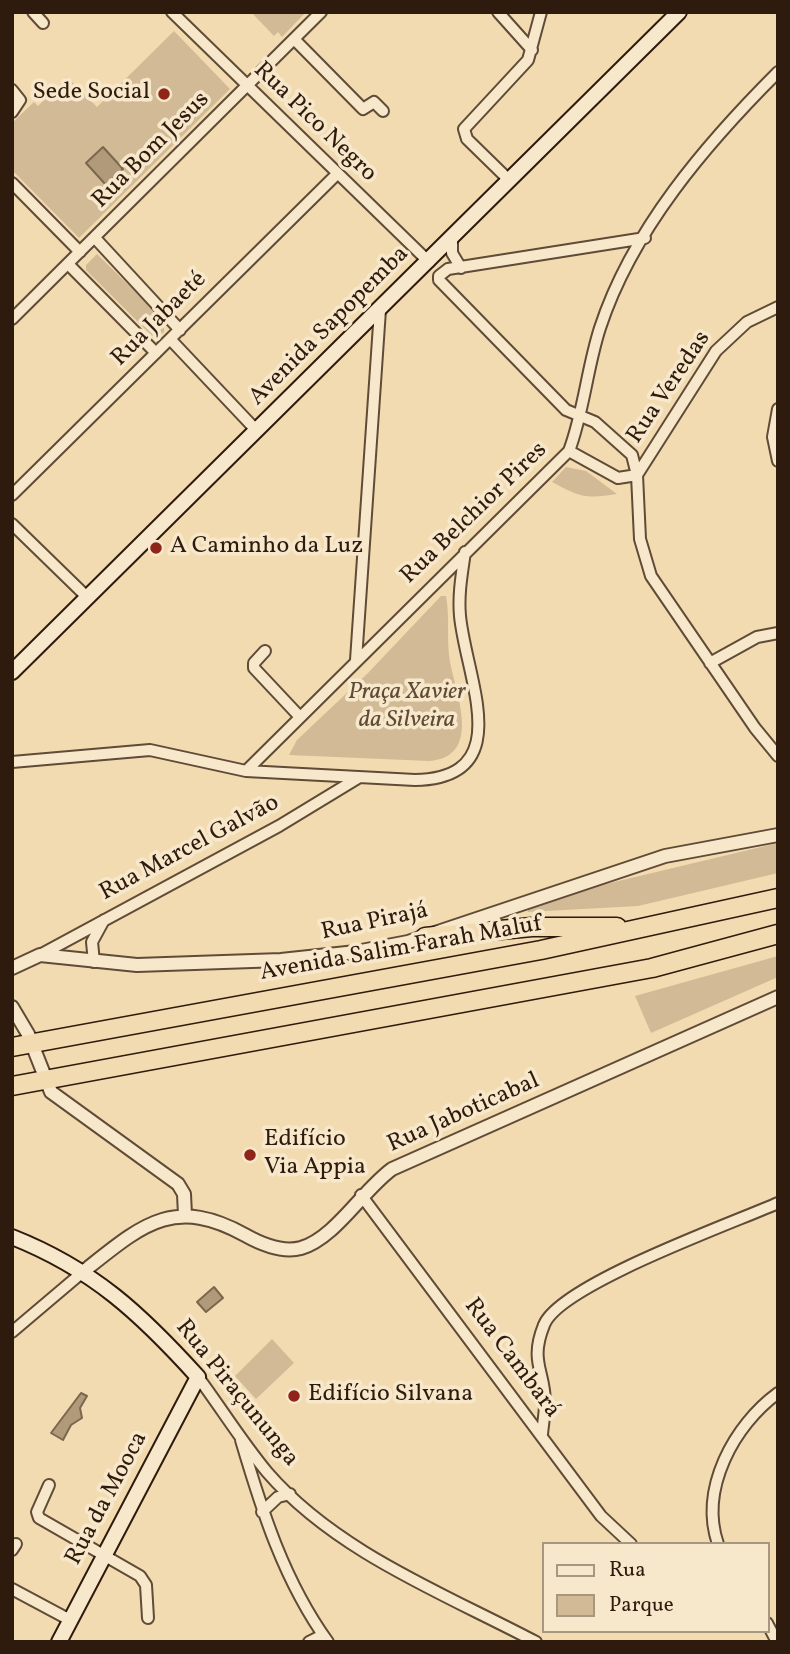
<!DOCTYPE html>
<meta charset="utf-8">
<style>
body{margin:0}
#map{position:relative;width:790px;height:1654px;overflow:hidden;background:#f2dbb1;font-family:Vollkorn,serif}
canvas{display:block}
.frame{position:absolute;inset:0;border:14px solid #2f1b0d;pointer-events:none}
.legend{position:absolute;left:542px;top:1542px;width:228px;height:91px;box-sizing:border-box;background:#f7e8cc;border:2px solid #a79680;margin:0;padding:9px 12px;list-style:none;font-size:21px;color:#2f1b0d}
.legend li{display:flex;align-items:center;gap:14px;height:35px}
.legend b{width:35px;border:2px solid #a79680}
</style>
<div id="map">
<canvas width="790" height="1654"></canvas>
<div class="frame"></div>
<ul class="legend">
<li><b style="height:9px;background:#f7e8cc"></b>Rua</li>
<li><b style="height:19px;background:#d1ba95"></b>Parque</li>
</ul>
</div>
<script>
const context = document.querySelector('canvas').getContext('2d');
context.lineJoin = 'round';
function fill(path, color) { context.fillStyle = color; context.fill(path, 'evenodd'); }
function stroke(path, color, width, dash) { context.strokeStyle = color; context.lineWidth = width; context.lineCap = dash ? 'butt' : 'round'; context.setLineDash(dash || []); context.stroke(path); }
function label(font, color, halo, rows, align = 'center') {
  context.font = font + ' Vollkorn,serif'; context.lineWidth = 7; context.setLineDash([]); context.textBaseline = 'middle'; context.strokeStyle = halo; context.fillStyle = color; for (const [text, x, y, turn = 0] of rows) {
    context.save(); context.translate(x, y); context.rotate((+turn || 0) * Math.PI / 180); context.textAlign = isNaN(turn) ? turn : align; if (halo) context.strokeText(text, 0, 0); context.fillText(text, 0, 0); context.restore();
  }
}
fill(new Path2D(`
 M251 12H306L282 37 278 32 274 36Z
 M174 31 230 89 79 238 12 170V123L34 102 38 106 67 77 97 107Z
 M97 254 164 320V332L157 337 151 335 86 270V265Z
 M566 467 586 471 617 494C585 499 580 497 552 482Z
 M441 596H446C450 617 446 640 450 662 456 694 483 757 429 761L289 755 297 740 368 673Z
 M778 843V873L638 906 528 912 526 903Z
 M778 956V977L651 1033 635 996Z
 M272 1339 294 1363 256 1399 235 1376Z`), '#d1ba95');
const water = new Path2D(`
 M103 147 123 169 106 185 86 163Z
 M214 1287 223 1298 206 1312 197 1302Z
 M81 1393 87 1396 80 1408 82 1418 71 1425 63 1440 51 1433Z`);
fill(water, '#b09a79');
stroke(water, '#7c674e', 2);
const minor = new Path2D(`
 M33 12 43 23
 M172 12 429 262
 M498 12 532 50
 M294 39 363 109 374 102 383 111
 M12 90 20 100 12 112
 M510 181 467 139 464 129 528 60 541 12
 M12 183 80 252
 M95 238 180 330
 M645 238 448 269 439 276V280L566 410 595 422 632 455 637 475 640 539 651 576 755 728 778 756
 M452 239V253L461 268
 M68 264 156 353
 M12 319 321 12
 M170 339 257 431
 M778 409 773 437 778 461
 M569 451 618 478 637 475
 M637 475 716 351 747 322 778 307
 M12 495 337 174
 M12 524 88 598
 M265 651 254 663V668L300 717
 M356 660 380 310
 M710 663 757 637 778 633
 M12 762 150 750 246 771 415 780C518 778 466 679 460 616 458 594 462 573 465 552
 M246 771 569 451C584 411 587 368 600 328 632 230 706 144 778 72
 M40 955 279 826 358 778
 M94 962 92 942 104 920
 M361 1195 601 1516 631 1544
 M12 1332 84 1271
 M198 1377C221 1408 242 1442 267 1472 336 1552 445 1594 536 1642
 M542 1434C543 1424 545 1413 545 1403 545 1371 529 1362 544 1325 559 1285 733 1223 778 1203
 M241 1440C262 1511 284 1581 328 1642
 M49 1485 37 1512 39 1518 140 1576 146 1585 148 1618
 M262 1512 278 1497 290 1494
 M718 1544C699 1489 734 1425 778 1393
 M12 1550 16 1544
 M12 1589 70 1620
 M767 1623 777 1642
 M309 1642 323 1635`);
const tertiary = new Path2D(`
 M12 968 40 955 137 965 281 960 356 952 408 942 665 856 778 835
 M12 1007 28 1034 51 1092 178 1184 184 1194 185 1215
 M84 1271C141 1226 173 1195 245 1235 261 1244 282 1253 301 1248 335 1238 362 1191 392 1169L778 997`);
const secondary = new Path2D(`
 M12 672 679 12
 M12 1237C93 1269 141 1314 198 1377L59 1642`);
const trunk = new Path2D(`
 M425 937 532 927H617
 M12 1047 541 950 778 898
 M12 1086 652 968 778 934`);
stroke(minor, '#604b36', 14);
stroke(tertiary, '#604b36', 16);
stroke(secondary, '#2f1b0d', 18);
stroke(trunk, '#2f1b0d', 21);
stroke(minor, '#f7e8cc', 10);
stroke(tertiary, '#f7e8cc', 12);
stroke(secondary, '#f7e8cc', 14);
stroke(trunk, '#f2dbb1', 18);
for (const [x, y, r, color] of [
 [164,94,7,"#8f2418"],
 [156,548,7,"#8f2418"],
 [250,1155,7,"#8f2418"],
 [294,1396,7,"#8f2418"]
]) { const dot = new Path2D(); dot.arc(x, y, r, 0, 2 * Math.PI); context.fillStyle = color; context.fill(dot); stroke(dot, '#f7e8cc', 2.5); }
label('24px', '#2f1b0d', '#f7e8cc', [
 ["Sede Social",150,94,"right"],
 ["A Caminho da Luz",170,548],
 ["Edifício",264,1141],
 ["Via Appia",264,1169],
 ["Edifício Silvana",308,1396]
], 'left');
label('24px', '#2f1b0d', '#f7e8cc', [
 ["Rua Pico Negro",314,123,44],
 ["Rua Bom Jesus",152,151,-45],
 ["Rua Jabaeté",160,320,-45],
 ["Avenida Sapopemba",330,327,-45],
 ["Rua Veredas",670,388,-56],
 ["Rua Belchior Pires",475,514,-44],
 ["Rua Marcel Galvão",190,849,-28],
 ["Rua Pirajá",375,923,-12],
 ["Avenida Salim Farah Maluf",401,950,-10],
 ["Rua Jaboticabal",464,1114,-24],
 ["Rua Cambará",511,1359,53],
 ["Rua Piraçununga",236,1394,51],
 ["Rua da Mooca",108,1499,-62]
]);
label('italic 24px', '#604b36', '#f7e8cc', [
 ["Praça Xavier",407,694],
 ["da Silveira",407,722]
]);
</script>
